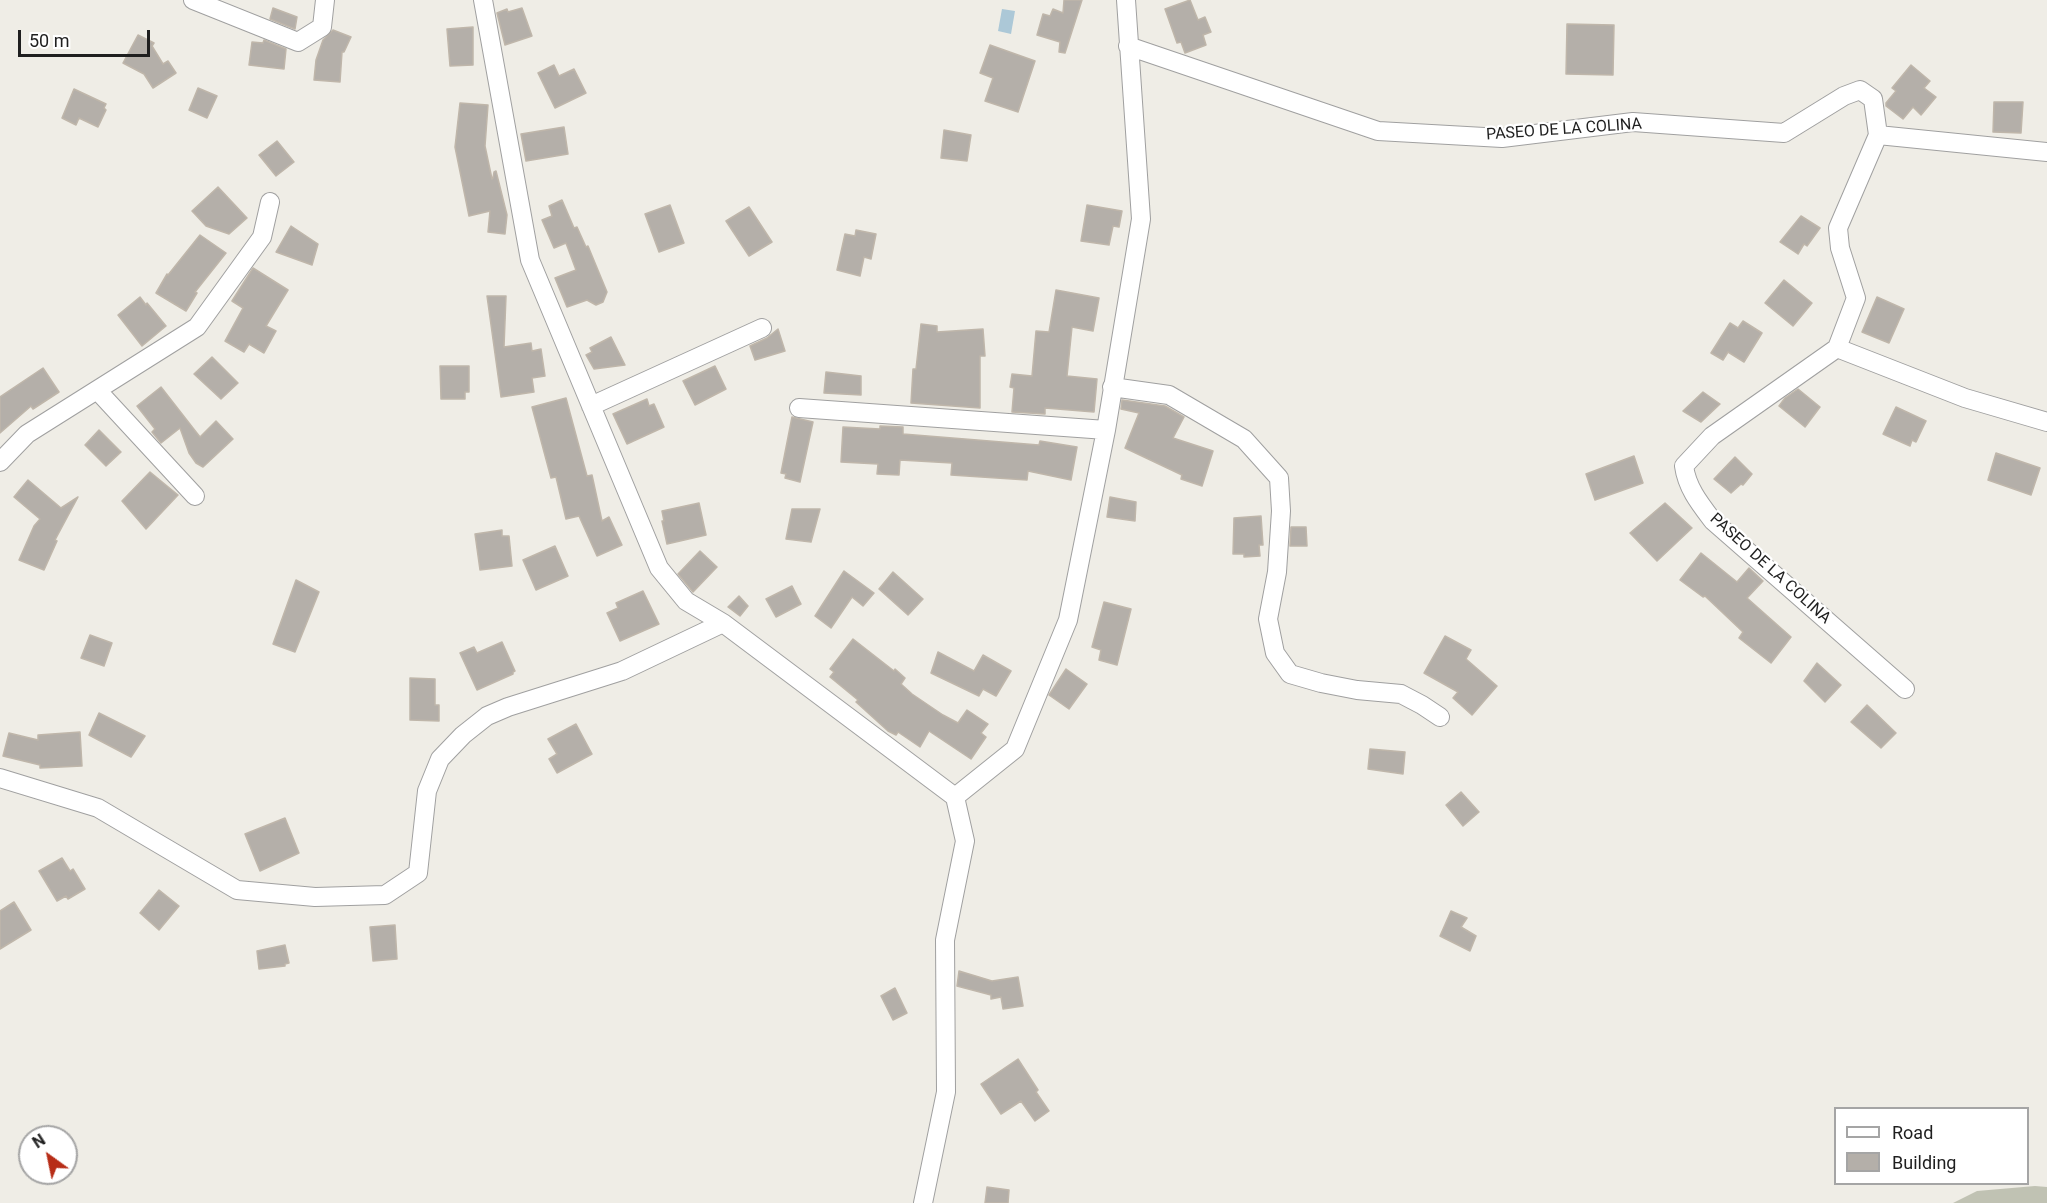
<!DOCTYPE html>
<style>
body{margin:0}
#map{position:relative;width:2047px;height:1203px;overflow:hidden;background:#efede6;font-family:Roboto,sans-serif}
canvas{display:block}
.legend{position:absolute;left:1834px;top:1107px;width:195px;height:78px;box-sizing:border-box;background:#fff;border:2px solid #a5a5a5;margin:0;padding:8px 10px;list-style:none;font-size:18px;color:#1f1f1f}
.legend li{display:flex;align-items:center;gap:12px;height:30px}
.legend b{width:30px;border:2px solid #a5a5a5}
.north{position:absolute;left:18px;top:1125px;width:60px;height:60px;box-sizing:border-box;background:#fff;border:2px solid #a5a5a5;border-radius:50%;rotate:327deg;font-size:16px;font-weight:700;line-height:24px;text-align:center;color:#1f1f1f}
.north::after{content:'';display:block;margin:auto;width:21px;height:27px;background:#b72d17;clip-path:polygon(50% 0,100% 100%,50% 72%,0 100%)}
.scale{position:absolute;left:18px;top:30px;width:132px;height:27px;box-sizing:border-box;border:3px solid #1f1f1f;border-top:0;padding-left:8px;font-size:18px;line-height:21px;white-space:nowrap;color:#1f1f1f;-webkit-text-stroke:4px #fff;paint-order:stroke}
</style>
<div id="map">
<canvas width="2047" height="1203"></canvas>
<ul class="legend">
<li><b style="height:8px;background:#fff"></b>Road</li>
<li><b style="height:16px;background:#b4afa9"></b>Building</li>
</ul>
<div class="north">N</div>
<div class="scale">50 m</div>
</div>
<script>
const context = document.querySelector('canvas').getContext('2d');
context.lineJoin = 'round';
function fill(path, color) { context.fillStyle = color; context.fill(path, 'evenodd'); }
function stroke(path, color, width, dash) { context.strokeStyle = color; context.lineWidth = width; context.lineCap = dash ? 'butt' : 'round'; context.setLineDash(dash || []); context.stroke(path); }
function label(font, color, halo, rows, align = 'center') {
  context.font = font + ' Roboto,sans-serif'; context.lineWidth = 4.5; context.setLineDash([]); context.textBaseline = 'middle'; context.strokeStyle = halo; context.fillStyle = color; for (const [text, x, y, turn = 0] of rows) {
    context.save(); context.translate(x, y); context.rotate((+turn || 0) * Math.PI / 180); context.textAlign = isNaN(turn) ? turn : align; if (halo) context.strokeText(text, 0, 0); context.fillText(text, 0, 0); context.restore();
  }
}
fill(new Path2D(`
 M2035 1186 2047 1187V1203H1953L1977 1191Z`), '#c0c2b3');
fill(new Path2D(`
 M1002 9 1015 11 1011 34 998 31Z`), '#acc8d7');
const building = new Path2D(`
 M1064 0H1082L1065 53 1059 52 1060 42 1037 35 1043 14 1050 16 1053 9 1063 13Z
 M1190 0 1198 20 1205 17 1211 32 1203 35 1206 45 1185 53 1181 42 1177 43 1165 9Z
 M273 8 297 17 295 29 270 19Z
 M522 8 532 36 505 45 497 13 507 9 508 12Z
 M1567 24 1614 25 1613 75 1566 74Z
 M473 27V65L450 66 447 29Z
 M333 30 351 37 344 52H342L340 82 314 80 316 60 323 40Z
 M138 35 154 43 152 46 163 64 168 61 176 73 153 88 144 74 123 63Z
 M264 40 286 49 284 69 249 65 252 42 263 43Z
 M990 45 1035 61 1018 112 985 101 993 78 980 73Z
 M554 65 559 76 574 69 586 93 555 108 538 73Z
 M1911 65 1930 81 1924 88 1936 97 1921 115 1913 107 1903 119 1886 106V103L1896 91 1892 88Z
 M198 88 217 96 207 118 189 110Z
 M74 89 106 104 104 108 106 110 98 127 79 118 76 125 62 118Z
 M1994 102H2023L2021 133 1993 132Z
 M460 103 488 105 485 146 492 179 493 178 494 172 496 171 507 215 505 234 488 232 490 211 469 216 455 147Z
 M564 127 568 154 526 161 521 134Z
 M944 130 971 135 967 161 941 158Z
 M277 141 294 162 276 176 259 155Z
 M218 187 247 218 229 234 206 226 192 211Z
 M562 200 574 228 577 227 586 247 588 246 607 292 603 302 596 305 587 300 567 307 555 278 576 270 566 243 554 248 542 220 552 216 549 206Z
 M670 205 684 243 659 252 645 214Z
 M1087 205 1122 211 1119 227 1113 226 1109 245 1081 241Z
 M749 207 772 242 749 256 726 221Z
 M1801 216 1820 228 1807 246 1804 244 1798 254 1780 242Z
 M291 226 318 244 312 265 276 252Z
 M856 230 876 234 871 259 864 257 860 276 837 270 845 234 855 236Z
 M200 235 226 253 195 292 197 293 186 311 156 293 167 274 168 275Z
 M253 268 288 290 266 326 276 331 264 353 249 344 244 352 225 341 243 308 232 301Z
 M1784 280 1812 303 1793 326 1765 303Z
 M1056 290 1099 298 1093 331 1072 327 1067 376 1097 379 1094 412 1045 408V414L1012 412 1014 388 1010 387 1012 374 1032 376 1036 331 1049 332Z
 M487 296H506L504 347 531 343 532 351 541 349 545 376 532 378 534 392 501 397Z
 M140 297 146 305 147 303 166 326 142 346 118 315Z
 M1877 297 1904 309 1889 343 1862 332Z
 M1743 321 1762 333 1744 362 1728 352 1723 360 1711 353 1730 323 1738 328Z
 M921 324 937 326V332L983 329 985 356H980V408L911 403 913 369H916Z
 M778 329 785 351 755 360 750 346 767 338Z
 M611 337 625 365 594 369 586 355 592 352 590 348Z
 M212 357 238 383 221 399 194 374Z
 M440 366H469V392H465V399H441Z
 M715 366 726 389 695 405 683 381Z
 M43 368 59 392 33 409 31 406 0 433V397Z
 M826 372 861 376V395L824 393Z
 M161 387 200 437 216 421 233 439 203 467 196 463 189 453 180 428 161 443 152 432 155 429 137 406Z
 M1798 389 1820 407 1805 427 1779 406 1785 398Z
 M1703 392 1720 404 1701 422 1683 411Z
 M566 398 587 476 592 475 602 521 609 517 622 545 597 556 579 516 566 519 556 477 551 478 532 407Z
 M647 399 649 406 654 404 664 427 627 444 613 414Z
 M1122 400 1165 406 1184 417 1173 438 1213 451 1202 486 1181 479 1182 475 1125 448 1139 413 1121 409Z
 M1896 407 1926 421 1916 442 1912 440 1910 446 1883 434Z
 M792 417 813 422 800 482 785 478 786 474 781 473Z
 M880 426 903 427V434L1039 445 1040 441 1077 447 1071 480 1028 471 1027 480 951 475 952 463 900 460 899 475 877 474 878 464 841 462 843 427 880 429Z
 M99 430 121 452 106 466 85 445Z
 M1996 453 2040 468 2031 495 1988 480Z
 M1634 456 1643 483 1595 500 1586 474Z
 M1735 457 1752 474 1743 485 1741 484 1731 493 1714 479Z
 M150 472 178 495 146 529 122 501Z
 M28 480 61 508 78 497 55 540 57 541 44 570 19 560 34 526 40 519 14 497Z
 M1110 497 1136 502 1135 521 1107 517Z
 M699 503 706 535 667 544 662 521H664L662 511Z
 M1665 503 1692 528 1657 561 1630 533Z
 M792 509H820L811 542 786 539Z
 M1261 516 1263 545H1259L1260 556 1244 557V554H1233L1234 518Z
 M1291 527H1306L1307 546H1290Z
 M502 530V536H509L512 566 480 570 475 534Z
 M555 546 568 576 536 590 523 560Z
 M700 551 717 567 693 592 678 574Z
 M1701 553 1737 582 1749 568 1763 581 1747 598 1791 637 1771 663 1739 638 1743 632 1705 596 1703 597 1680 580Z
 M844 571 874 593 863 606 852 597 831 628 815 616Z
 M893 572 923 599 908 615 879 589Z
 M296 580 319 592 295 652 273 644Z
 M792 586 801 604 776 617 766 599Z
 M643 591 659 624 620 641 607 613 618 608 616 603Z
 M739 596 748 606 740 616 728 607Z
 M1104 602 1131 609 1117 665 1099 660 1101 650 1092 647Z
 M90 635 112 643 104 666 81 658Z
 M1445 636 1471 650 1466 659 1497 686 1472 715 1453 698 1458 692 1424 673Z
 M853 639 894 671 895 669 905 678 901 684 912 694 943 715 958 723 967 710 988 724 981 733 986 737 971 759 929 731 920 747 898 732 896 735 888 731 856 702 858 700 830 677 834 672 830 669Z
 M502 642 515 671 513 672V674L477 690 460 653 474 647 477 653Z
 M938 652 974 671 983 655 1011 671 996 696 983 689 979 696 931 673Z
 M1817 663 1841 685 1825 702 1804 681Z
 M1066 669 1087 684 1069 709 1049 695Z
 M410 678 435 679V705H439V721L410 720Z
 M1867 705 1896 733 1881 748 1851 722Z
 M99 713 145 736 131 757 89 735Z
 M576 724 592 754 557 773 549 759 557 754 548 739Z
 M80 732 82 766 40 768V765L3 756 9 733 38 740V735Z
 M1370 749 1405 752 1403 774 1368 769Z
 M1461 792 1479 812 1463 826 1446 805Z
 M285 818 299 853 260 871 245 834Z
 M62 858 70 871 73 869 85 889 68 899 66 896 57 901 39 871Z
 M159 890 179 906 159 930 140 913Z
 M14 902 31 930 0 949V911Z
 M1451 911 1467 918 1461 927 1476 936 1470 951 1440 936Z
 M395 925 397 959 373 961 370 927Z
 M285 945 289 963 285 964V966L259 969 257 951Z
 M959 971 992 981 1018 977 1023 1006 1003 1009 1001 997 991 999V995L957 986Z
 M895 988 907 1013 893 1020 881 996Z
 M1018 1059 1038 1090 1036 1092 1049 1111 1035 1121 1021 1101 1001 1114 981 1084Z
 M987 1187 1009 1190 1008 1203H985Z`);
fill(building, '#b4afa9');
stroke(building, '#bfb6aa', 1.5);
const street = new Path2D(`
 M193 0 298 42 322 27 325 0
 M483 0 530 260 659 568 686 601 723 623 955 797 965 841 945 940 946 1092 923 1203
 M1128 46 1378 131 1502 138 1633 122 1784 133 1844 96 1860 90 1873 99 1878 135 1838 228 1840 248 1856 298 1837 348 1712 436 1684 466C1687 488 1700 504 1713 521L1905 689
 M1878 135 2047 152
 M1837 348 1965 398 2047 422
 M1112 387 1169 395 1244 439 1279 478 1281 511 1277 572 1268 619 1275 653 1290 674 1321 683 1357 690 1401 694 1422 705 1440 717
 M97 390 195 496
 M591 406 762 328
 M799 408 1106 430
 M0 462 27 434 197 327 262 237 270 202
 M0 778 98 808 237 890 315 897 385 895 418 873 427 791 440 759 463 735 487 716 508 707 622 671 723 623
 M955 797 1015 749 1068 620 1106 430 1141 219 1126 0`);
stroke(street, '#a0a0a0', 20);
stroke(street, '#fff', 18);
label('16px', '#1f1f1f', '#fff', [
 ["PASEO DE LA COLINA",1564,130,-4],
 ["PASEO DE LA COLINA",1770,569,42]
]);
</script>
